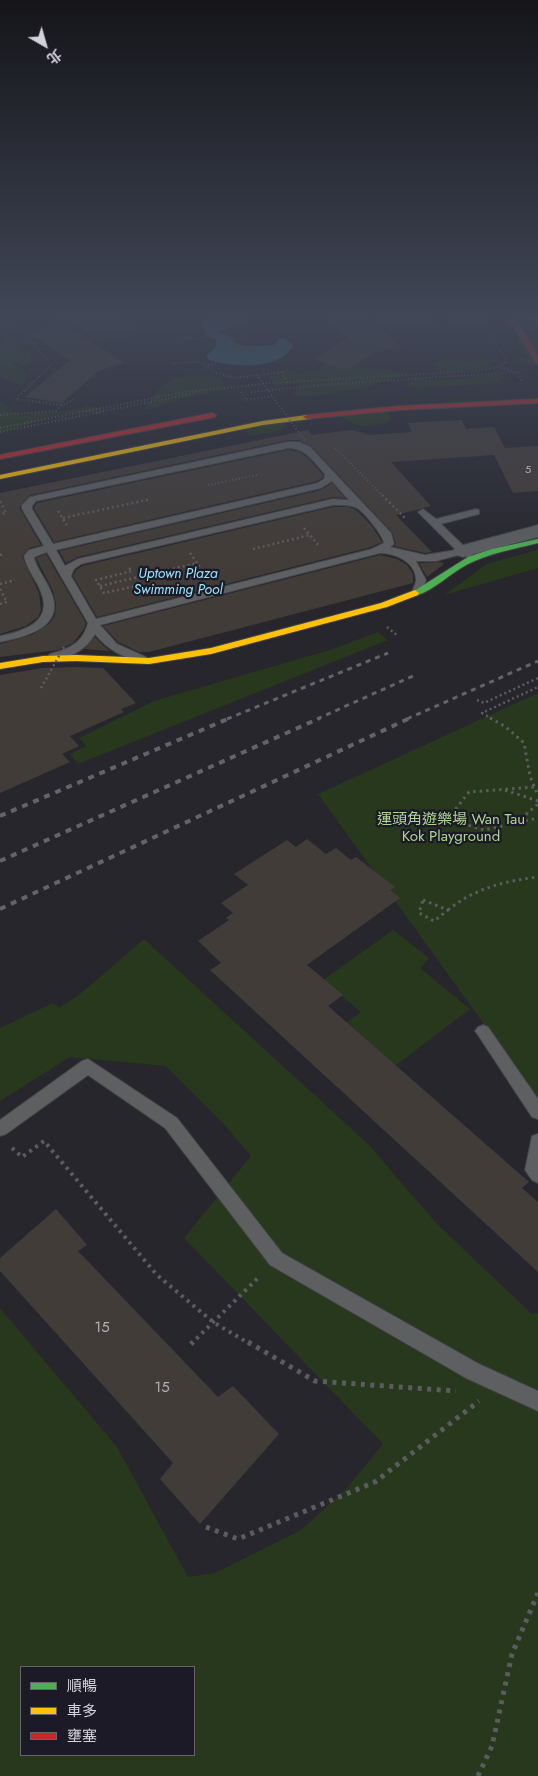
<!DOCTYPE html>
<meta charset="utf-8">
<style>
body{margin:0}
#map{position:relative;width:538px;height:1776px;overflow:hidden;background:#27262d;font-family:Jost,"Noto Sans TC",sans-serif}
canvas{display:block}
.legend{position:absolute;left:20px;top:1666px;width:175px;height:90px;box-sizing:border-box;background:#1c1a26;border:1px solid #65636e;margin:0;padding:6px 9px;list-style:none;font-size:15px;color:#d3d1da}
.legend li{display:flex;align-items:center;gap:10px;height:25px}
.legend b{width:25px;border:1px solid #65636e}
.north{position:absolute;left:20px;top:20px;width:50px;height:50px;-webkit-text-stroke:4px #1c1a26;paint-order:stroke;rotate:142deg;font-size:14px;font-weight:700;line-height:20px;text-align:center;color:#d3d1da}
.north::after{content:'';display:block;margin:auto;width:18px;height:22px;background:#d3d1da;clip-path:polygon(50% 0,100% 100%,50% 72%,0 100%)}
</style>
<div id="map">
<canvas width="538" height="1776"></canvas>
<ul class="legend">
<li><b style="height:6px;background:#4caf50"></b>順暢</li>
<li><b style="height:6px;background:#ffc107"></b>車多</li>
<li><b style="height:6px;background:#c62828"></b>壅塞</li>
</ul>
<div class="north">北</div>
</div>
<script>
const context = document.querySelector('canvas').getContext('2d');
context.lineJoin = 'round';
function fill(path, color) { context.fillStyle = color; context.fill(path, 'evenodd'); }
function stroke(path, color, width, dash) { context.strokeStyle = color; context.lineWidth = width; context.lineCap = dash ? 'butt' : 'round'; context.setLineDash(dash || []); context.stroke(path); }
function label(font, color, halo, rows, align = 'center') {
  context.font = font + ' Jost,"Noto Sans TC",sans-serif'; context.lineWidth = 4.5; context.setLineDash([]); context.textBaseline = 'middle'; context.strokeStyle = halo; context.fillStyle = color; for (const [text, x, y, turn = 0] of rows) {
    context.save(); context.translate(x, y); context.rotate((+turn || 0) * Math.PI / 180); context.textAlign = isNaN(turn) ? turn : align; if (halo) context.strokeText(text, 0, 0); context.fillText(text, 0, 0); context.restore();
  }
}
fill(new Path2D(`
 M54 318H118L133 330 122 337 98 339 75 324Z
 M372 318H432L434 325H380Z
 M449 318H487L488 323 460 325Z
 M505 318H538V329L536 330 538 332V366L511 362 520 358 530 359 517 342 530 331 509 326Z
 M6 335 22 344 20 350 30 349 32 360 28 365 11 362 26 374 23 386 0 376V347Z
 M346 358 361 368 380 369 408 374 367 387 333 393 304 397 293 394 299 388 300 384 276 385 268 378 287 368 299 375 321 369 330 359Z
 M501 358 481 370 439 372 433 362 447 359 467 361Z
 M473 373 484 378 489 373 504 376 499 383 418 388 404 385 412 382 414 377 425 380 468 379Z
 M193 375 221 378 226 390 194 395 144 410C161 386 161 380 193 375Z
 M0 402 22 415 79 409 87 406 105 409 98 415C78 405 22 426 0 434Z
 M388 411 391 421C371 428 359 429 342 417Z
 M286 423 281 431 249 436 242 424Z
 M538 550V568L444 595 487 564Z
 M378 632 388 640 78 764 70 754 86 746 79 738 154 701 333 649Z
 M538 693V1099L318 794Z
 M393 930 429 958 420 968 470 1009 395 1066 346 1023 361 1012 323 980Z
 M144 939 368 1144 438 1225 532 1314 538 1313V1776H0V1308L117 1447 188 1577 215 1573 301 1530 346 1489 383 1444 184 1238 251 1156 222 1122 166 1066 70 1057 0 1101V1028L53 1003 59 1008 80 994ZM21 1667H194V1755H21Z`), '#27381d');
fill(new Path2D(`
 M206 318H248L220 332 235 339 233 342C245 350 261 344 275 345L278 339 284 338 293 346C278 371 233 367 209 360L206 356 216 347 217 343 215 339 208 336 200 323Z`), '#306879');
fill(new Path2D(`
 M327 318H368L402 347 374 353 346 370 313 359 348 338Z
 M62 323 125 363 100 370 62 403 25 397 70 360 29 333Z
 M462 420 466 429 494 427 505 448 538 446V491L513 493 494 455 391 462 431 506 396 515 432 552 425 553 394 546 396 544 392 532 311 446 299 440H288L30 495 21 504 20 509 41 545 29 548 22 556 39 593 41 610 38 617 26 626 0 634V493L308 430 312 435 353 430 370 435 412 432 408 423Z
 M288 450 299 452 308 458 323 475 322 478 317 481 54 542 34 508 37 503Z
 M332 483 345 498 333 497 78 557 66 563 59 551 321 490Z
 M333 507H348L356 510 371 525 382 542 371 547 97 617 73 576 76 570 82 566Z
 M46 554 86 623 84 629 73 643 58 650 0 657V644L32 635 50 623 55 615 56 604 53 591 36 558Z
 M380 555 397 559 407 565 413 574V583L149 652H139L118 642 103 626Z
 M441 562 444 564 427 577 419 563Z
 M95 637 104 646 110 651 84 649Z
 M76 667 103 668 136 703 121 709 124 712 70 736 79 746 62 754 70 762 0 793V675L43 668Z
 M307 839 326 854 336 848 351 860 356 857 395 887 390 890 400 898 307 965 343 995 328 1006 529 1182 522 1188 538 1202V1272L210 970 221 963 198 941 229 920 226 918 233 913 221 903 248 885 234 874 287 840 296 847Z
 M56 1209 87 1245 78 1251 218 1397 233 1386 279 1434 200 1524 160 1479 173 1463 0 1271V1258Z`), '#423c38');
const lane = new Path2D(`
 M288 442H299L310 447 391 533 394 544 390 547 425 555 456 550 418 512 423 509 436 519 476 509 479 510V514L441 524 473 555 468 558 462 554 436 561H416L426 580 422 592 417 595 412 592C413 589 416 583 416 580 416 562 395 553 380 553L100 625 117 644 146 657 148 659 142 662C123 658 108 650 95 634 88 648 67 662 50 658L48 656 50 654C69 649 83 643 88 623L47 552 34 557C37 570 46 579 51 592 66 627 26 637 0 642V636C24 631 53 622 41 592 36 579 27 570 24 556L29 550 44 546 22 509V505L30 497ZM288 448C306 448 314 462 325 474L324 479 318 483 53 544 32 509V506L36 501ZM332 481 349 500 333 499 78 559 65 566 56 550 321 488ZM333 505C341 505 350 504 357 508 365 513 382 534 384 543L372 549 96 619 71 576 74 569 81 564Z
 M483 1025 488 1027 538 1099V1119L532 1117 478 1035 475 1031 478 1027Z
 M88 1059 177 1118 282 1253 479 1364 538 1391V1411L466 1378 270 1265 165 1128 88 1075 6 1134 0 1136V1120L82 1061Z
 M538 1134V1183L532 1180 525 1170 532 1136Z`);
const street = new Path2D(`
 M538 525V537L463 557 456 555 453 551 456 547Z`);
const fast = new Path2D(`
 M533 318H538V324L536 323Z
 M538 539V543C514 549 490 553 468 564 450 573 435 590 415 596L411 593 468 557 492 549Z`);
const slow = new Path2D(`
 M307 415 311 417 310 419 263 425 0 479V475L263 421Z
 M415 590 419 593 418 595 387 607 211 654 149 664 76 661 43 662 0 669V663L43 656 76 655 149 658 211 648 381 603Z`);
const jam = new Path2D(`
 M509 318H515L538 356V364L535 362Z
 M538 399V403L400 410 307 419 303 417 307 415 400 406Z
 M212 413 216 415 215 417 0 459V455Z`);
stroke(lane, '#434248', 2);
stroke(street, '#434248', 2);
stroke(fast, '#434248', 2);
stroke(slow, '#434248', 2);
stroke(jam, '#434248', 2);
stroke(new Path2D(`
 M136 318H142
 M0 322C23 328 36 347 51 365L16 399 62 405
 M174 341 211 337 236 330
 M174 363 199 362 216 373 236 378 257 375
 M205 366 226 359 244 345 238 330 220 318
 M501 368 518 373 522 381
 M282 372 287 383
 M241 392 246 400 272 396
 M251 392 333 384 520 372
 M0 415 56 411 62 405 75 399
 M0 428 184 392 271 383 478 371 504 365 506 360 481 318
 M0 432 196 393
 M335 448 384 497
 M208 485 257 475`), '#5c5c60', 2, [1, 2.5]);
stroke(new Path2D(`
 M382 495 405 518
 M0 501 6 513 0 514
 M58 511 67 525
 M63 518 151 499
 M304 528 319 546
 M253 549 310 535
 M190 553 207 577
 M0 555 3 554
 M129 568 132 571 96 580 104 593 141 585 146 592
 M0 584 15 580
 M100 586 197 563
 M0 589 7 602 0 604
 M387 627 398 636
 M477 700 484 703 538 678
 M492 719 482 713 538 687`), '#5c5c60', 2.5, [2, 3]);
stroke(new Path2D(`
 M490 718 506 727 524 743 530 776 538 796
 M534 787 469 792 454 811 464 824 484 830 538 818
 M505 790 538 801
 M516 823 538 804
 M423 900 448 910 434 921 419 913Z
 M448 910C475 888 505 881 538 877`), '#5c5c60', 3, [2.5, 4]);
stroke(new Path2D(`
 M12 1148 22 1157 44 1141 157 1275 213 1322 250 1344
 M191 1344 260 1276`), '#5c5c60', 4, [3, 4.5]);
stroke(new Path2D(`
 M248 1342 315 1381 456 1391
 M191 1344 193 1342
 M206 1527 238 1539 375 1482 479 1401
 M478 1776 492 1746 512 1654 538 1593`), '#5c5c60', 5, [4, 5.5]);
fill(lane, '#5d5f61');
fill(street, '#5d5f61');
fill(fast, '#4caf50');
fill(slow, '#ffc107');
fill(jam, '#c62828');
stroke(new Path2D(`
 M227 719 388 653
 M317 719 413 676
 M407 719 538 661`), '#636468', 3, [5, 5]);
stroke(new Path2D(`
 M0 816 230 718
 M0 861 320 718
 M0 909 410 718`), '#636468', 4, [6, 6]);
stroke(new Path2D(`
 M282 372 257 375 305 441`), '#5c5c60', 2, [1, 2.5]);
stroke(new Path2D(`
 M41 688 64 647`), '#5c5c60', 2.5, [2, 3]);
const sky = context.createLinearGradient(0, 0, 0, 567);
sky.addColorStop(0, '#151519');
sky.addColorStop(0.56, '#414757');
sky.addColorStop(1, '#41475700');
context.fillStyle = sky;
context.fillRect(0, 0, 538, 567);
label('11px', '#afacb2', null, [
 ["5",528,470]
]);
label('italic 14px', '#9ae5fa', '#1c1a26', [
 ["Uptown Plaza",178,575],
 ["Swimming Pool",178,591]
]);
label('15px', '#acd593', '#1c1a26', [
 ["運頭角遊樂場 Wan Tau",451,820],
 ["Kok Playground",451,837]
]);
label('15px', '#afacb2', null, [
 ["15",102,1328],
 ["15",162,1388]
]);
</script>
